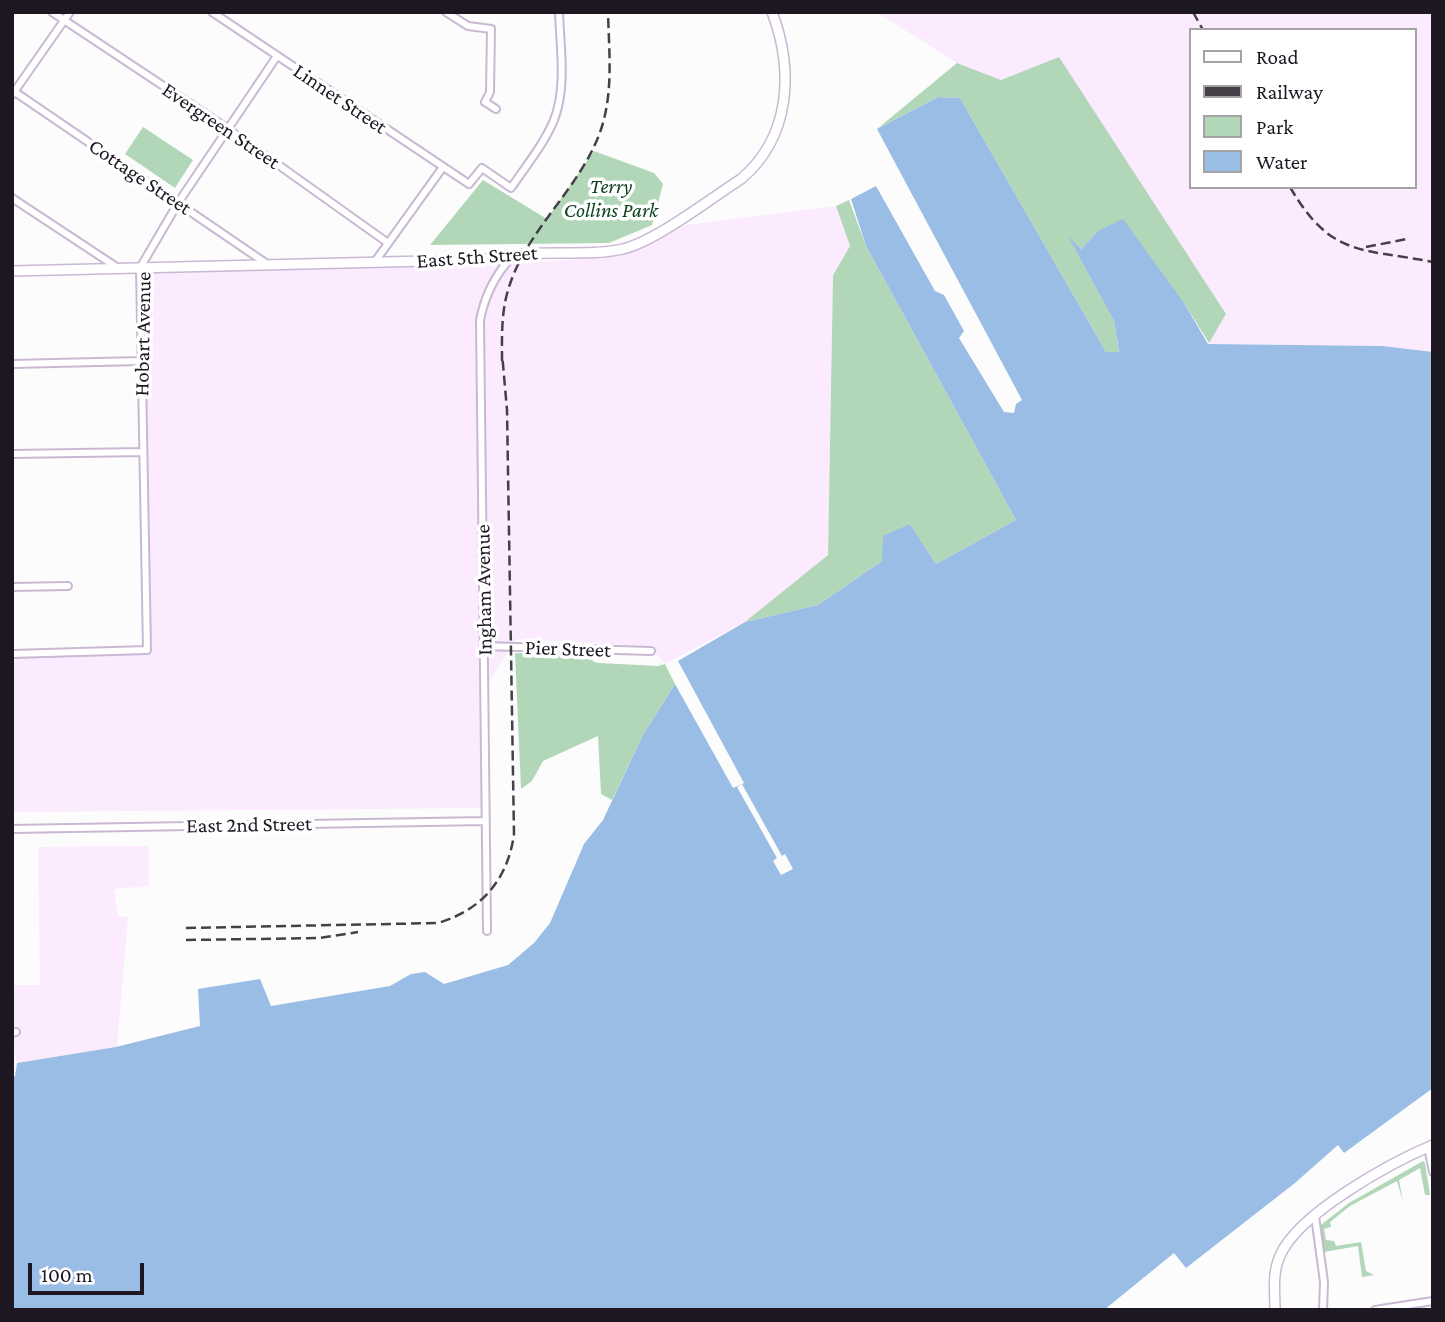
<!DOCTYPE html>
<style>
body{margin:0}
#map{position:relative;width:1445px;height:1322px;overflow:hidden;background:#fcfcfc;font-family:"Crimson Pro",serif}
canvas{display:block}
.frame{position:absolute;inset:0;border:14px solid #1d1721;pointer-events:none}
.legend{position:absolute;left:1189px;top:28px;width:228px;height:161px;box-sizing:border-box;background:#fff;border:2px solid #a5a2a6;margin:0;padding:9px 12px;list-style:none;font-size:21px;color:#1d1721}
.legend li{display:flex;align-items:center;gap:14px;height:35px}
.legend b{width:35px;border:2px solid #a5a2a6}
.scale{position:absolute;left:28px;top:1263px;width:116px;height:32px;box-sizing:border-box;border:4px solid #1d1721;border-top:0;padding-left:9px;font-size:21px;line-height:24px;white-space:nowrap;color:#1d1721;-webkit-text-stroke:5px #fff;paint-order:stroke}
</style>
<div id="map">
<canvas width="1445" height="1322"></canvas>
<div class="frame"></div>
<ul class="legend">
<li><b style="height:9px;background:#fff"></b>Road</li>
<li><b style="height:9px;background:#454048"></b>Railway</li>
<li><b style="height:19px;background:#b1d7b8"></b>Park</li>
<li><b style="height:19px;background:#9abde5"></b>Water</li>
</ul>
<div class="scale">100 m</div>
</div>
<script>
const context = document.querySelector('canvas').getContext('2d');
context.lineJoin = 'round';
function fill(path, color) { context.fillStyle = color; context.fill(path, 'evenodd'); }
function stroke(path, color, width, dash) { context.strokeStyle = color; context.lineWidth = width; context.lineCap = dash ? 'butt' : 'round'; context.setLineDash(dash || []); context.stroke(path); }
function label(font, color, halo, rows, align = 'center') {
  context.font = font + ' "Crimson Pro",serif'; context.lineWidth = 7; context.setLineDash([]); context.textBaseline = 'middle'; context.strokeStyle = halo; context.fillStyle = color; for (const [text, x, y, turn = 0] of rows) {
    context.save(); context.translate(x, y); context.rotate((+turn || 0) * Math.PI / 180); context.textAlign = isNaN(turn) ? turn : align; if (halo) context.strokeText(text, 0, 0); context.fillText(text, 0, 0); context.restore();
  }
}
fill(new Path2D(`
 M876 12H1433V352L1382 346 1208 344 1226 314 1001 80 957 63ZM1191 30H1415V187H1191Z
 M836 206 850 246 833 275 828 555 750 619 665 664 650 646 516 639 487 685 489 808 12 812V654L147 651 142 268 391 267 515 264 609 257 647 246 686 225Z
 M149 846V886L114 889 118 916 128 917 117 1047 17 1063 12 1043V985H40L38 847Z`), '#fcebfe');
fill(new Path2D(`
 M1059 57 1226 314 1209 343 1184 303 1098 231 1081 249 1070 239 1114 321 1119 353 1106 352 960 98 938 97 877 129 957 63 1001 80Z
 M143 127 193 160 175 188 125 154Z
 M594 151 654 173 663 184 652 225 609 243 430 245 483 180 547 219Z
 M849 200 866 246 1016 520 936 564 910 524 882 561 818 605 745 622 828 555 833 275 850 246 836 206Z
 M515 653 588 654 594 662 599 663 658 666 665 664 675 684 643 735 612 800 601 794 598 736 543 761 532 781 521 789Z
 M1423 1161 1425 1163 1430 1195H1425L1420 1168 1399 1180 1403 1202 1397 1181 1350 1206 1330 1222 1331 1227 1324 1229 1326 1240 1334 1241 1336 1246 1361 1242 1366 1271 1374 1275 1362 1277 1358 1246 1324 1252 1320 1226 1322 1224 1349 1203Z`), '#b1d7b8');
fill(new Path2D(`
 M938 97 960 98 1106 352H1119L1114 321 1068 236 1081 249 1098 231 1123 219 1184 303 1208 344 1382 346 1433 352V1088L1344 1153 1338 1145 1295 1183 1186 1268 1174 1253 1104 1310H12V1077L15 1076 17 1063 116 1047 200 1026 198 989 260 979 271 1006 390 986 411 974 425 972 444 984 508 965 534 943 550 923 584 844 603 820 643 735 675 684 733 788 744 783 678 661 745 622 818 605 882 561 883 536 910 524 936 564 1016 520 866 246 851 199 876 186 935 291 944 295 964 331 959 338 1004 412 1014 413 1016 404 1022 400 877 129Z`), '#9abde5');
fill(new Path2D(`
 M742 784 782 856 785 854 793 869 781 875 773 861 777 858 737 787Z`), '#fcfcfc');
const street = new Path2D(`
 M52 12 228 129 388 243
 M212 12 469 184 482 168 511 188C526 166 544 144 554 120 567 87 560 46 559 12
 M446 12 468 26 491 29 490 92 485 102 496 109
 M12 90 267 264
 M12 95 70 12
 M12 198 118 268
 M374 263 443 167
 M12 364 141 361
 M12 454 143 452
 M12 587 68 586
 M484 646 651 651
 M12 654 147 650 140 268 178 203 277 56
 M12 829 485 821
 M487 931 480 320C485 295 494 276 511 258
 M12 1033 16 1032
 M1428 1147 1433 1172
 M1315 1216 1324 1282 1323 1310
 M1375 1310 1433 1301`);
const secondary = new Path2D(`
 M12 271 468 260 511 258 524 254C556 251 591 256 623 249 656 241 710 199 741 179 791 137 794 70 772 12
 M1275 1310C1275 1292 1272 1273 1280 1256 1297 1214 1392 1162 1433 1145`);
stroke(street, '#c9b8d3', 10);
stroke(secondary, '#c9b8d3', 12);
stroke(street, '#fff', 6);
stroke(secondary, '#fff', 9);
stroke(new Path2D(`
 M1193 12 1203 30
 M1290 187C1331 258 1362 248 1433 262
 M1366 247 1407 239
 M502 361C502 336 501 311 509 287 527 230 578 190 599 135 614 96 609 53 608 12
 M186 928 438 923C482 910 508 879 514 834L507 410 502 353
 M186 940 320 938 358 932`), '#454048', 2.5, [10, 5]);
label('21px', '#1d1721', '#fff', [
 ["Linnet Street",340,99,34],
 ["Evergreen Street",221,126,34],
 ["Cottage Street",140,177,34],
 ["East 5th Street",477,257,-4],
 ["Hobart Avenue",143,334,-89],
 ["Ingham Avenue",484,590,-91],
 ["Pier Street",568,649,2],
 ["East 2nd Street",249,825,-1]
]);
label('italic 21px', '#0b3f1d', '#fff', [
 ["Terry",611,187],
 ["Collins Park",611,211]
]);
</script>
